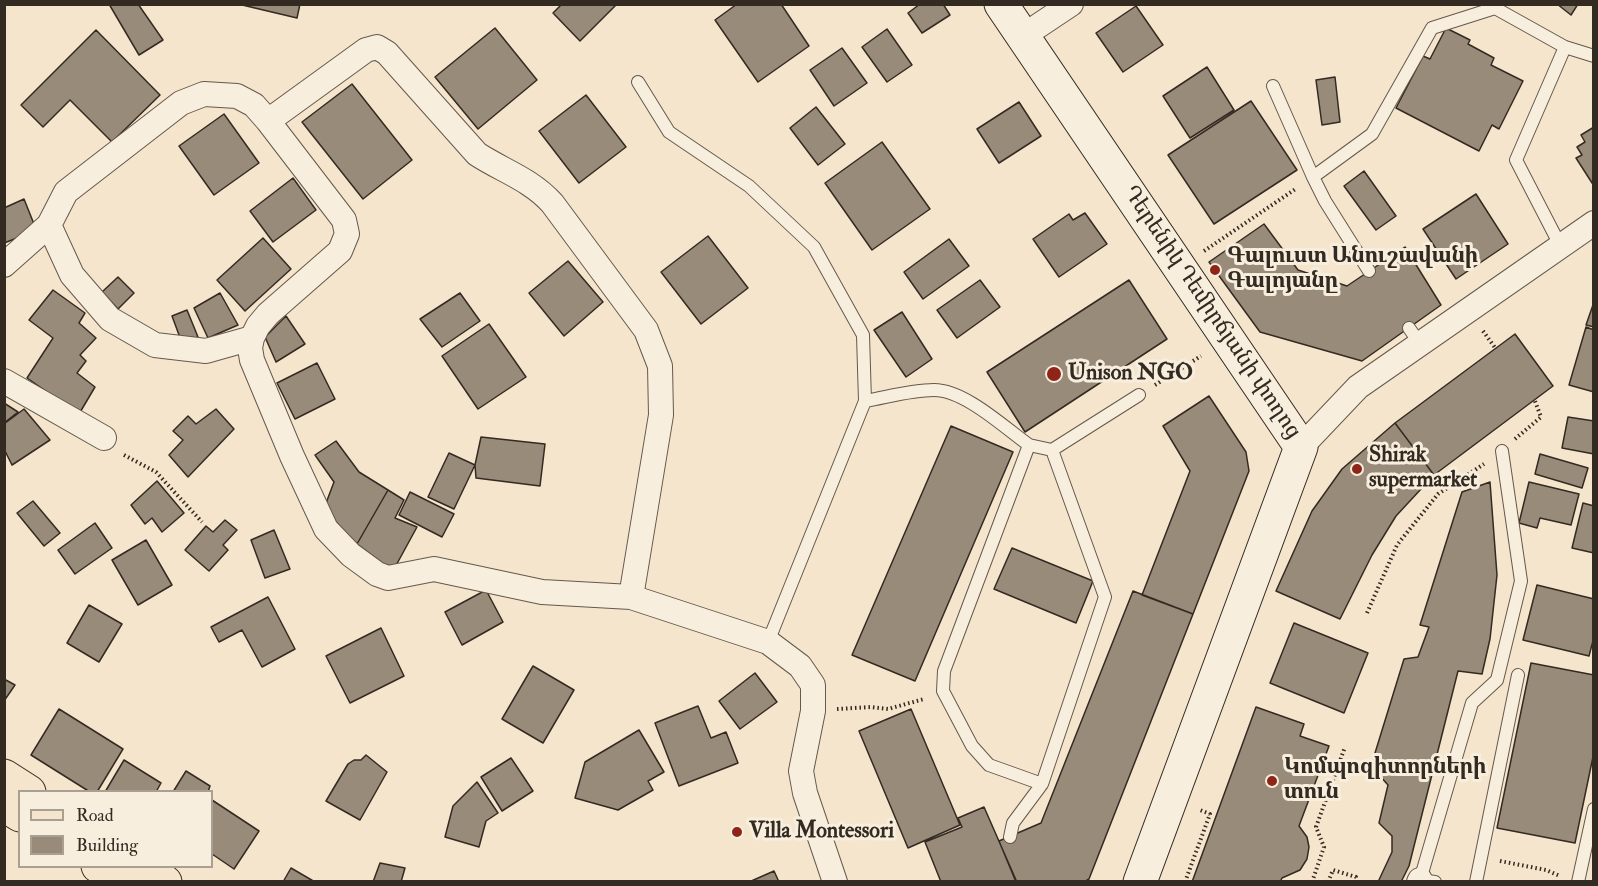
<!DOCTYPE html>
<meta charset="utf-8">
<style>
body{margin:0}
#map{position:relative;width:1598px;height:886px;overflow:hidden;background:#f5e5cd;font-family:"IM FELL Double Pica",serif}
canvas{display:block}
.frame{position:absolute;inset:0;border:6px solid #332a21;pointer-events:none}
.legend{position:absolute;left:18px;top:790px;width:195px;height:78px;box-sizing:border-box;background:#f8eede;border:2px solid #a9a092;margin:0;padding:8px 10px;list-style:none;font-size:18px;color:#332a21}
.legend li{display:flex;align-items:center;gap:12px;height:30px}
.legend b{width:30px;border:2px solid #a9a092}
</style>
<div id="map">
<canvas width="1598" height="886"></canvas>
<div class="frame"></div>
<ul class="legend">
<li><b style="height:8px;background:#f5e5cd"></b>Road</li>
<li><b style="height:16px;background:#988b7a"></b>Building</li>
</ul>
</div>
<script>
const context = document.querySelector('canvas').getContext('2d');
context.lineJoin = 'round';
function fill(path, color) { context.fillStyle = color; context.fill(path, 'evenodd'); }
function stroke(path, color, width, dash) { context.strokeStyle = color; context.lineWidth = width; context.lineCap = dash ? 'butt' : 'round'; context.setLineDash(dash || []); context.stroke(path); }
function label(font, color, halo, rows, align = 'center') {
  context.font = font + ' "IM FELL Double Pica","Noto Serif Armenian",serif'; context.lineWidth = 6; context.setLineDash([]); context.textBaseline = 'middle'; context.strokeStyle = halo; context.fillStyle = color; for (const [text, x, y, turn = 0] of rows) {
    context.save(); context.translate(x, y); context.rotate((+turn || 0) * Math.PI / 180); context.textAlign = isNaN(turn) ? turn : align; if (halo) context.strokeText(text, 0, 0); context.fillText(text, 0, 0); context.restore();
  }
}
const building = new Path2D(`
 M109 4H138L163 40 139 55Z
 M238 4H300L297 18Z
 M562 4H617L580 41 553 13Z
 M737 4H781L809 46 758 82 715 20Z
 M920 4H943L950 15 922 33 908 13Z
 M1557 4H1578L1571 15Z
 M1136 6 1163 45 1123 72 1096 33Z
 M495 28 537 80 478 129 435 77Z
 M1446 28 1470 40 1468 44 1494 58 1491 65 1523 81 1499 129 1492 125 1479 151 1396 108 1423 56 1430 59Z
 M887 29 912 65 887 82 862 47Z
 M96 30 160 95 112 142 70 100 43 127 21 105Z
 M842 48 867 83 834 106 810 70Z
 M1207 67 1234 110 1190 138 1163 96Z
 M1335 77 1340 122 1322 125 1316 80Z
 M352 84 412 160 363 199 302 122Z
 M586 95 626 147 579 183 539 131Z
 M1251 101 1297 170 1214 224 1168 155Z
 M1019 102 1041 136 999 163 977 129Z
 M816 107 845 144 818 165 790 128Z
 M224 114 259 163 214 195 179 146Z
 M1594 127V186L1576 158 1582 155 1577 147 1585 142 1581 135Z
 M882 142 930 209 872 250 825 183Z
 M1364 171 1396 216 1376 230 1344 186Z
 M293 178 316 210 273 242 250 211Z
 M1476 194 1508 244 1456 279 1423 229Z
 M24 199 34 224 25 235 4 243V208Z
 M1085 213 1107 244 1059 277 1033 239 1069 214 1073 220Z
 M1264 224 1298 270 1347 286 1405 247 1441 305 1362 361 1260 332 1209 262Z
 M708 236 748 288 701 324 661 272Z
 M263 238 291 269 245 311 217 280Z
 M949 239 969 266 923 299 904 272Z
 M568 261 603 302 564 336 529 293Z
 M118 277 134 293 118 309 102 292Z
 M980 280 1000 307 957 338 937 310Z
 M1129 280 1167 339 1025 432 987 372Z
 M53 290 85 313 79 323 96 338 80 355 86 361 77 373 95 387 79 414 27 378 53 338 29 320Z
 M220 293 238 325 208 338 194 308Z
 M460 293 480 321 442 347 420 319Z
 M1594 302V327L1586 325Z
 M187 310 198 337 182 343 172 316Z
 M902 312 932 359 906 377 874 330Z
 M286 316 305 344 276 362 265 337Z
 M489 324 526 377 478 409 442 356Z
 M1586 327 1594 330V392L1569 385Z
 M1515 334 1553 386 1434 475 1395 423Z
 M317 363 335 399 295 419 277 383Z
 M1209 396 1246 452 1249 471 1193 614 1142 595 1190 471 1163 426Z
 M4 403 18 412 4 423Z
 M24 409 50 440 12 465 4 449V424Z
 M216 409 234 429 188 477 169 455 183 440 173 431 188 416 196 424Z
 M1568 417 1594 421V454L1562 448Z
 M1395 423 1434 475 1396 516 1372 555 1340 619 1276 591 1312 511 1342 469Z
 M951 426 1013 452 915 681 852 655Z
 M481 437 545 444 540 486 476 478 475 465Z
 M336 441 359 472 388 490 357 544 323 511 334 482 315 455Z
 M449 453 475 465 454 509 428 497Z
 M1540 454 1588 468 1582 488 1535 474Z
 M157 481 184 513 162 532 152 518 145 524 131 505Z
 M1490 482 1497 575 1490 639 1482 674 1458 671 1409 866 1401 882H1378L1392 852V836L1379 823 1388 785 1371 766 1404 659 1418 657 1429 627 1420 625 1462 492Z
 M1529 482 1579 494 1571 525 1540 518 1537 528 1519 523Z
 M388 490 404 500 395 518 417 527 393 571 357 544Z
 M410 492 454 514 442 537 399 515Z
 M33 501 60 533 44 546 17 513Z
 M1583 503 1594 506V553L1572 548Z
 M225 520 237 530 223 545 228 550 209 571 185 550 206 526 213 532Z
 M95 523 112 548 75 574 58 550Z
 M274 530 290 569 265 578 251 540Z
 M146 540 172 585 138 605 112 560Z
 M1012 548 1093 581 1076 623 994 589Z
 M1537 585 1594 599V637L1589 656 1523 640Z
 M486 590 503 622 462 645 445 612Z
 M1133 591 1193 614 1089 879 1084 882H1016L999 841 1041 823Z
 M268 597 295 649 262 667 242 630 219 642 211 627Z
 M89 605 122 624 99 662 67 643Z
 M1294 623 1368 653 1344 713 1270 683Z
 M381 628 404 676 350 703 326 656Z
 M1531 663 1594 675V752L1575 843 1497 828Z
 M533 666 574 690 543 743 502 719Z
 M755 673 777 702 740 729 719 701Z
 M4 679 15 685 4 701Z
 M698 706 711 738 726 732 738 763 679 786 655 723Z
 M1256 707 1304 724 1300 736 1329 746 1299 826 1307 837 1309 847 1307 859 1300 870 1282 878 1280 882H1192Z
 M59 709 123 749 97 792H90L31 755Z
 M911 709 960 825 908 848 859 731Z
 M639 730 664 772 648 781 653 790 618 810 575 798 585 762Z
 M366 755 387 772 360 820 326 801 348 764 354 760H361Z
 M511 758 533 791 502 811 481 777Z
 M124 760 161 783 156 792H105Z
 M186 771 210 786 208 792H173Z
 M477 782 498 813 486 821 479 847 445 837 453 806Z
 M212 800 259 831 234 869 212 854Z
 M984 807 1016 880 1011 882H941L925 842 962 827 958 818Z
 M380 863 405 868 401 882H373Z
 M291 868 315 882H283Z
 M774 871 779 882H749Z`);
fill(building, '#988b7a');
stroke(building, '#332a21', 1.5);
const lane = new Path2D(`
 M638 82 669 132 749 186 814 247 863 335 865 401 768 642
 M1273 86 1313 177 1372 134 1432 28 1495 8 1565 47 1594 56
 M1313 177 1325 201 1369 271
 M1561 247 1516 160 1565 47
 M1409 328 1420 344
 M865 401C888 397 911 390 934 390 965 390 1005 428 1029 445L944 671 943 691 972 746 989 765 1042 784 1105 597 1052 450
 M1029 445 1052 450 1139 395
 M1010 837 1013 823 1042 784
 M1435 882 1420 880 1472 703 1497 680 1521 581 1502 451
 M1476 882 1518 675
 M1578 882 1594 809`);
const street = new Path2D(`
 M1023 36 1071 4
 M268 121 366 50 377 47 387 53 477 154C503 171 530 179 552 203L646 330 660 366 661 415 631 597
 M49 225 72 275 110 319 155 345 206 351 252 338
 M4 265 49 225 66 192 181 103 204 94 237 96 254 105 268 121 344 220 347 234 340 251 268 314 258 326 252 338 250 348 252 360 292 456 326 529 351 555 377 574 388 578 434 569 542 592 631 597 768 642 800 666 813 685V711L801 771 805 793 835 882
 M4 381 104 438
 M1301 447 1358 387 1594 223
 M1419 882 1420 880`);
const secondary = new Path2D(`
 M1001 4 1301 447 1140 882`);
const primary = new Path2D(`
 M4 776 29 792
 M4 805 20 815
 M98 866 121 882
 M142 866 165 882`);
stroke(lane, '#64594c', 14);
stroke(street, '#64594c', 26);
stroke(secondary, '#332a21', 35);
stroke(primary, '#332a21', 35);
stroke(new Path2D(`
 M1204 251 1297 188
 M1483 331 1496 349
 M1155 385 1201 356
 M1515 439 1541 417 1535 401
 M124 455 156 472 202 522
 M1367 613 1397 545 1438 494 1484 464
 M837 709 871 707 888 709 924 699
 M1500 861 1546 870 1560 876
 M1185 882 1210 814 1200 810
 M1312 882 1324 847 1316 827 1345 747
 M1328 882 1333 870 1356 877V882`), '#332a21', 4, [1.5, 3]);
stroke(lane, '#f8eede', 12);
stroke(street, '#f8eede', 24);
stroke(secondary, '#f8eede', 33);
stroke(primary, '#f5e5cd', 33);
for (const [x, y, r, color] of [
 [1215,270,6,"#8f2418"],
 [1054,374,8,"#8f2418"],
 [1357,469,6,"#8f2418"],
 [1272,781,6,"#8f2418"],
 [737,832,6,"#8f2418"]
]) { const dot = new Path2D(); dot.arc(x, y, r, 0, 2 * Math.PI); context.fillStyle = color; context.fill(dot); stroke(dot, '#f8eede', 2); }
label('bold 22px', '#332a21', '#f8eede', [
 ["Գալուստ Անուշավանի",1227,257],
 ["Գալոյանը",1227,282],
 ["Unison NGO",1068,374],
 ["Shirak",1369,456],
 ["supermarket",1369,481],
 ["Կոմպոզիտորների",1284,768],
 ["տուն",1284,793],
 ["Villa Montessori",749,832]
], 'left');
label('22px', '#332a21', '#f8eede', [
 ["Դերենիկ Դեմիրճյանի փողոց",1211,313,56]
]);
</script>
